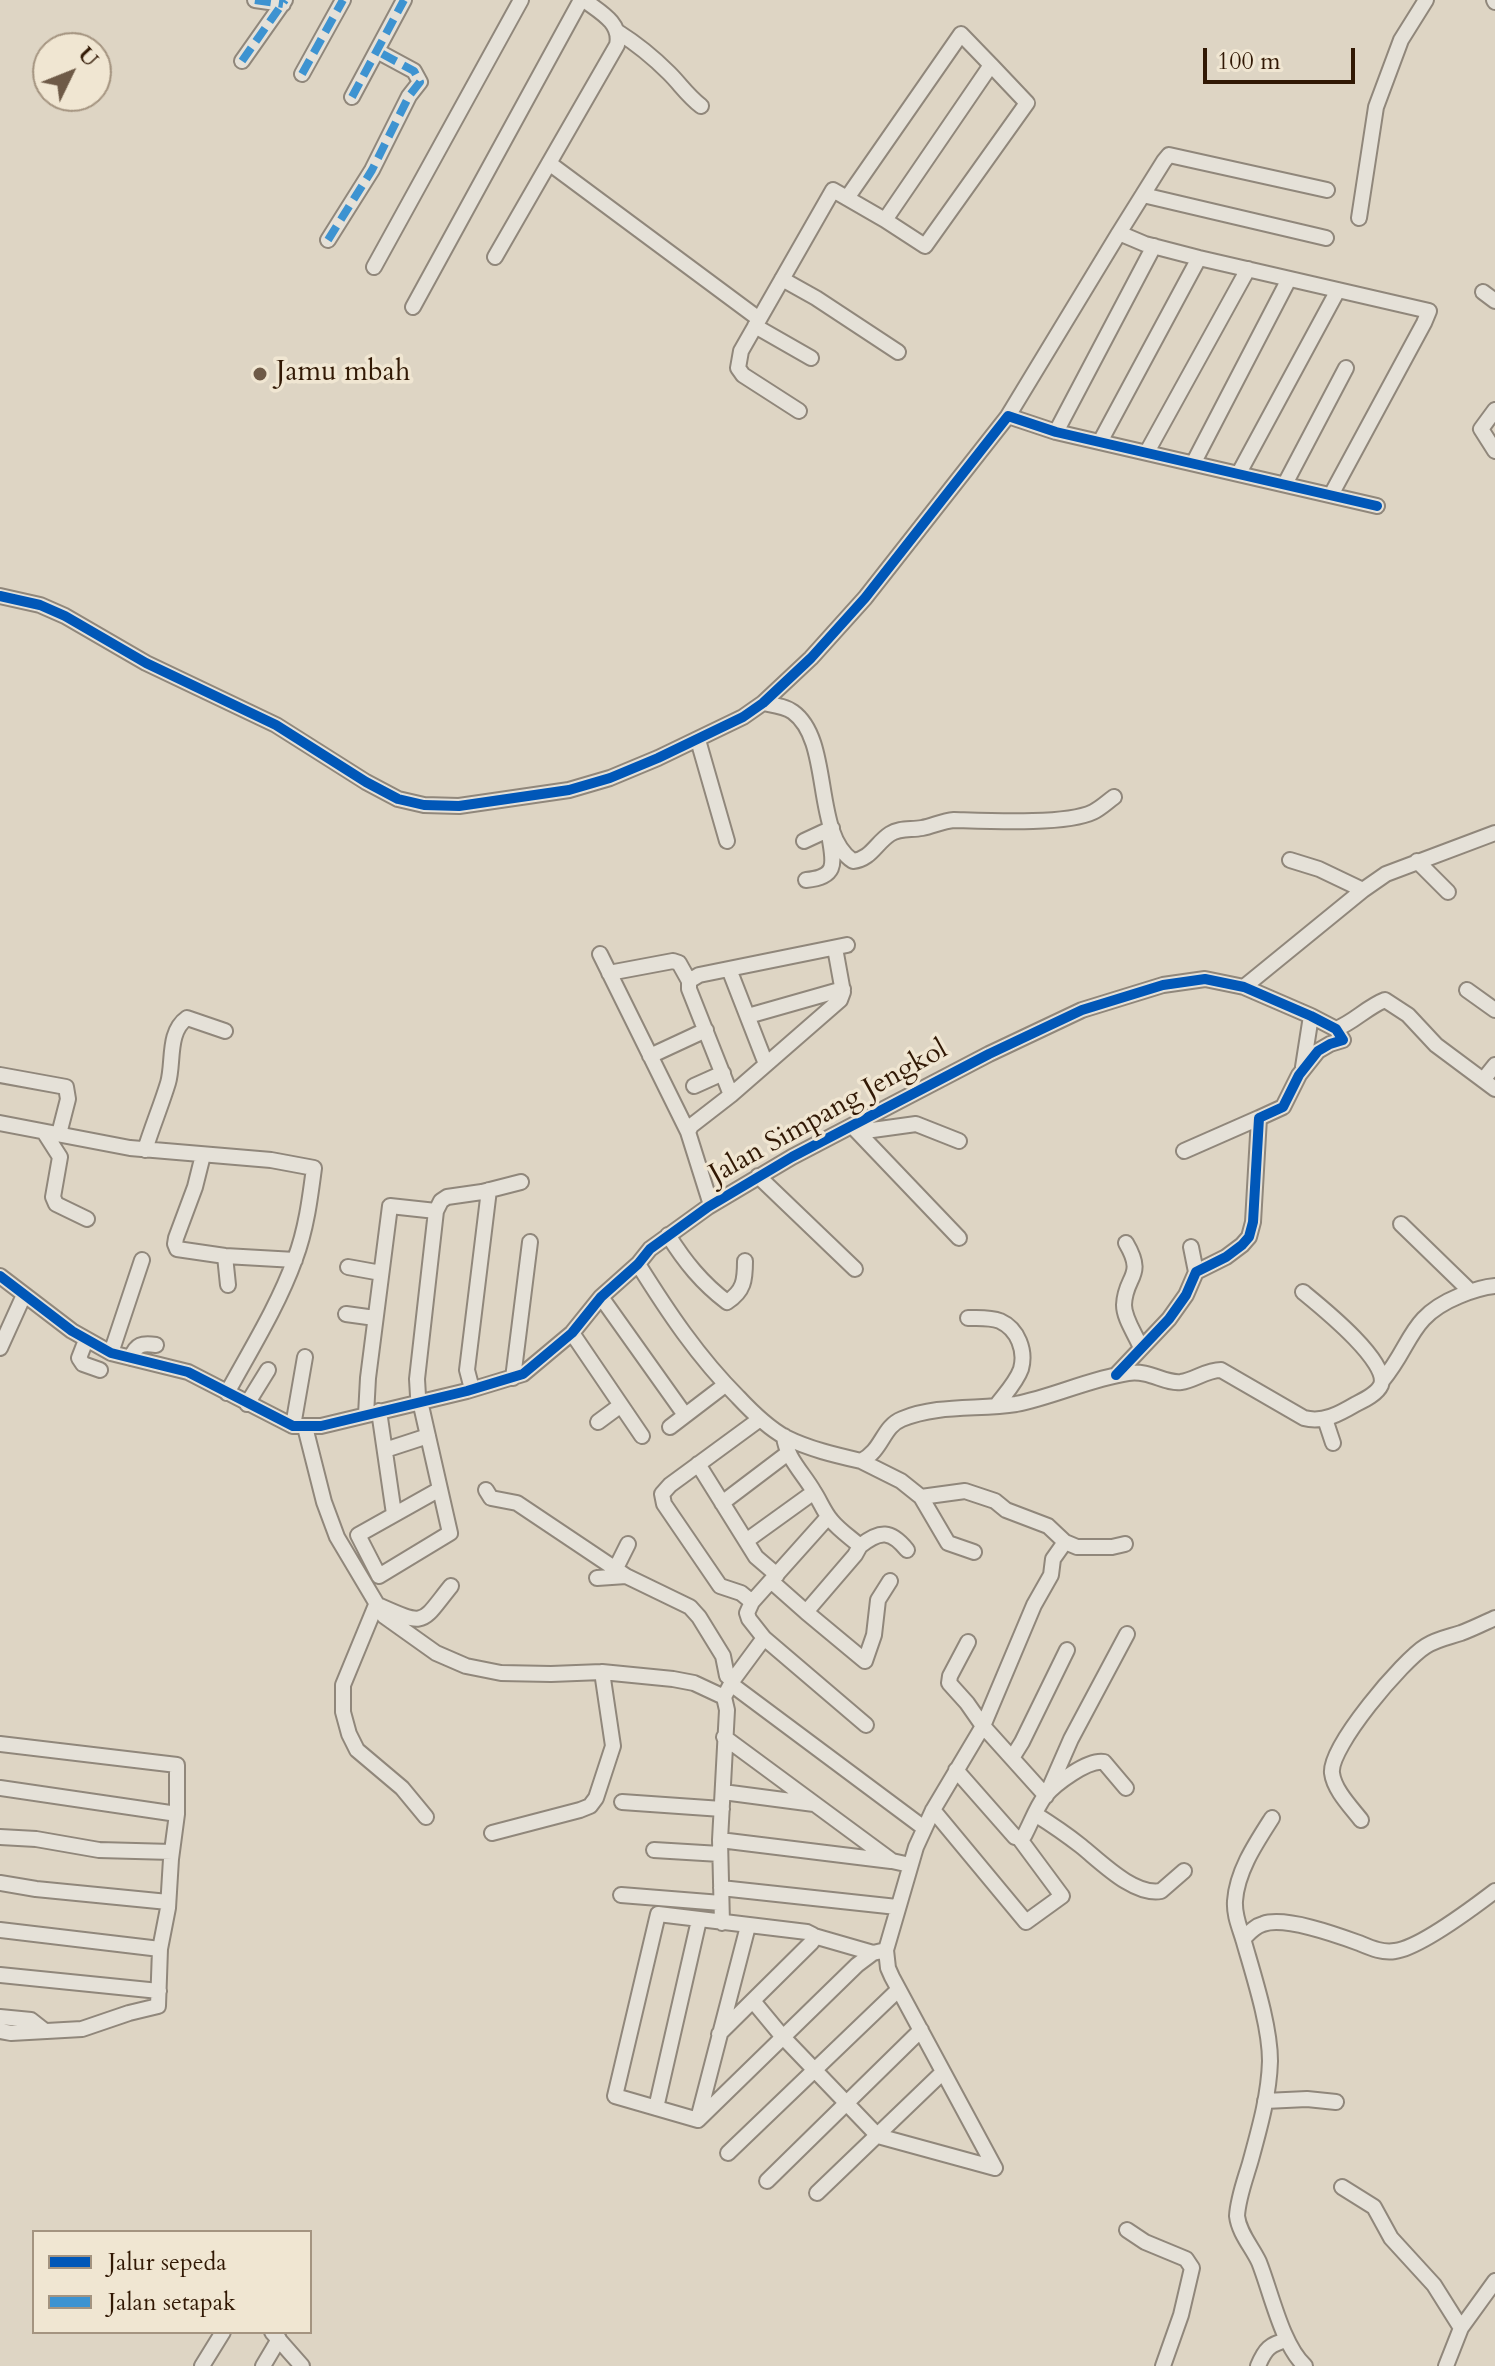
<!DOCTYPE html>
<style>
body{margin:0}
#map{position:relative;width:1495px;height:2366px;overflow:hidden;background:#ded5c4;font-family:Cardo,serif}
canvas{display:block}
.legend{position:absolute;left:32px;top:2230px;width:280px;height:104px;box-sizing:border-box;background:#f0e6d2;border:2px solid #a49480;margin:0;padding:10px 14px;list-style:none;font-size:24px;color:#311804}
.legend li{display:flex;align-items:center;gap:16px;height:40px}
.legend b{width:40px;border:2px solid #a49480}
.north{position:absolute;left:32px;top:32px;width:80px;height:80px;box-sizing:border-box;background:#f0e6d2;border:2px solid #a49480;border-radius:50%;rotate:47deg;font-size:22px;font-weight:700;line-height:32px;text-align:center;color:#311804}
.north::after{content:'';display:block;margin:auto;width:28px;height:36px;background:#6e5a47;clip-path:polygon(50% 0,100% 100%,50% 72%,0 100%)}
.scale{position:absolute;left:1203px;top:48px;width:152px;height:36px;box-sizing:border-box;border:4px solid #311804;border-top:0;padding-left:10px;font-size:24px;line-height:28px;white-space:nowrap;color:#311804;-webkit-text-stroke:6px #f0e6d2;paint-order:stroke}
</style>
<div id="map">
<canvas width="1495" height="2366"></canvas>
<ul class="legend">
<li><b style="height:10px;background:#0057b8"></b>Jalur sepeda</li>
<li><b style="height:10px;background:#3d93d1"></b>Jalan setapak</li>
</ul>
<div class="north">U</div>
<div class="scale">100 m</div>
</div>
<script>
const context = document.querySelector('canvas').getContext('2d');
context.lineJoin = 'round';
function stroke(path, color, width, dash) { context.strokeStyle = color; context.lineWidth = width; context.lineCap = dash ? 'butt' : 'round'; context.setLineDash(dash || []); context.stroke(path); }
function label(font, color, halo, rows, align = 'center') {
  context.font = font + ' Cardo,serif'; context.lineWidth = 7; context.setLineDash([]); context.textBaseline = 'middle'; context.strokeStyle = halo; context.fillStyle = color; for (const [text, x, y, turn = 0] of rows) {
    context.save(); context.translate(x, y); context.rotate((+turn || 0) * Math.PI / 180); context.textAlign = isNaN(turn) ? turn : align; if (halo) context.strokeText(text, 0, 0); context.fillText(text, 0, 0); context.restore();
  }
}
const minor = new Path2D(`
 M255 0 283 4
 M1494 0 1495 2
 M618 32C637 44 654 58 669 73 681 85 687 95 701 106
 M242 61 285 0
 M302 74 343 0
 M352 97 404 0
 M549 163 759 319
 M1143 195 1326 238
 M1359 218 1376 107 1401 40 1426 0
 M885 220 925 246 1027 103 991 65
 M1119 233 1164 161 1169 155 1327 190
 M328 240 372 170 409 96 420 82 414 71 377 51
 M495 257 617 45C622 23 600 12 584 0
 M374 267 521 0
 M782 279 816 298 898 352
 M1483 292 1495 301
 M413 307 581 0
 M755 326 811 358
 M1495 410 1481 429 1495 451
 M799 411 743 375 738 368 741 351 833 190 885 220 991 65 961 34 847 198
 M1008 416 1119 233 1145 244 1199 258 1429 311 1424 323 1331 495
 M1056 432 1154 246
 M1100 442 1199 258
 M1147 452 1248 269
 M1194 462 1289 279
 M1239 473 1338 290
 M1285 484 1346 368
 M0 596 40 605 65 616 146 663 276 725 366 782 398 799 424 805 459 806 569 790 610 778 658 758 743 717 763 703 811 658 865 598 1008 416 1056 432 1377 506
 M763 703C773 705 785 706 793 712 833 741 812 834 853 861 871 859 876 843 890 834 899 828 911 830 922 828 933 826 942 821 954 820 987 821 1066 825 1093 812 1101 808 1107 802 1114 797
 M698 740 727 841
 M804 841 832 828
 M1290 860 1319 869 1363 890
 M1417 861 1448 892
 M806 880C840 877 833 861 829 834
 M600 954 688 1132
 M729 969 766 1064
 M609 973 673 961 679 963 689 981
 M1244 987 1363 890 1386 874 1495 833
 M1467 990 1495 1010
 M748 1016 843 989
 M1336 1029C1354 1022 1367 1007 1385 1000L1408 1015 1436 1045 1495 1089
 M650 1056 706 1030
 M1303 1067 1311 1016
 M0 1075 66 1087 68 1099 59 1134
 M1483 1080 1495 1065
 M694 1086 723 1073
 M731 1095 689 989V981L699 975 847 945
 M0 1123 130 1148 271 1160 314 1168C310 1199 306 1230 295 1259 278 1306 251 1349 227 1393
 M852 1126 959 1238
 M44 1132 60 1157 53 1197 56 1204 87 1219
 M858 1132 916 1124 959 1141
 M145 1150C152 1127 161 1106 168 1083 174 1063 167 1032 187 1018L225 1031
 M1184 1151 1259 1118
 M203 1155 195 1187 176 1238 175 1244 177 1249 225 1256 295 1260
 M758 1176 855 1269
 M711 1205 688 1132 691 1126 731 1095 840 1000 843 992 835 948
 M436 1211 441 1201 447 1197 482 1192 521 1182
 M1401 1224 1470 1291
 M668 1235C685 1262 702 1283 727 1302 744 1291 745 1280 745 1261
 M1126 1243C1146 1277 1125 1275 1124 1305 1124 1319 1136 1335 1141 1348
 M1191 1247 1196 1272
 M225 1256 228 1285
 M638 1264C668 1312 698 1357 738 1397 752 1412 767 1427 785 1437 809 1449 835 1455 861 1461 883 1450 882 1427 902 1419 938 1404 979 1410 1016 1404 1053 1397 1089 1379 1128 1373 1151 1370 1164 1384 1181 1382 1195 1380 1206 1370 1221 1370L1304 1418C1323 1423 1339 1414 1356 1404 1364 1400 1377 1394 1381 1385 1390 1362 1320 1306 1303 1292
 M348 1267 381 1273
 M0 1276 72 1331 111 1353 188 1372 293 1426H321L467 1391 523 1374 572 1333 601 1297 638 1264 650 1249 708 1207 792 1157 989 1054 1082 1010 1163 985 1205 979 1244 987 1311 1016 1336 1029 1343 1040 1330 1044 1318 1051 1299 1075 1283 1107 1259 1118 1253 1222 1249 1237 1242 1245 1226 1257 1196 1272 1186 1295 1169 1319 1116 1375
 M601 1297 685 1415
 M346 1314 375 1318
 M968 1318C979 1318 990 1317 1000 1321 1018 1329 1026 1351 1021 1369 1016 1383 1004 1395 996 1406
 M572 1333 642 1436
 M86 1340 79 1358 83 1364 100 1370
 M0 1348 24 1295
 M111 1353 142 1260
 M131 1358C136 1344 142 1343 156 1345
 M513 1378 530 1242
 M1382 1381C1413 1344 1408 1317 1459 1296 1471 1291 1482 1287 1495 1286
 M472 1389 467 1370 489 1190
 M247 1404 268 1370
 M379 1411 394 1514
 M366 1415 368 1378 390 1206 436 1211 417 1379 418 1396 420 1401 450 1533 379 1576 358 1535 440 1489
 M1325 1419 1333 1443
 M598 1422 621 1405
 M293 1426 305 1357
 M305 1427 324 1502 337 1537 384 1616 436 1653 466 1666 501 1673 551 1674 602 1672 673 1679 694 1683 724 1697
 M670 1427 725 1385
 M784 1436C786 1458 804 1474 814 1492 820 1501 824 1512 831 1520 839 1530 851 1538 860 1546 880 1530 891 1530 907 1550
 M385 1450 428 1436
 M861 1461 901 1481 921 1497 965 1491 995 1501 1006 1510 1048 1526 1065 1542 1077 1547H1112L1125 1544
 M698 1464 756 1557 777 1575
 M486 1490 491 1498 517 1503 626 1576 690 1607 699 1617 723 1656 727 1676 733 1680
 M921 1497 948 1543 974 1552
 M722 1503 788 1453
 M828 1517 752 1602 747 1613 749 1619 764 1638 866 1725
 M746 1541 814 1492
 M616 1568 628 1544
 M597 1578 626 1576
 M771 1581 806 1612 855 1555 860 1546
 M752 1602 741 1593 720 1586 664 1504 662 1494 670 1485 760 1419
 M376 1605 343 1685V1712L349 1734 357 1750 402 1788 426 1817
 M380 1606C427 1627 421 1623 451 1586
 M806 1612 865 1661 874 1635 878 1600 890 1581
 M968 1642 950 1676 949 1683 967 1703 983 1726 1046 1796 1071 1739 1127 1634
 M731 1684 924 1828
 M724 1737 892 1861 910 1865
 M0 1744 177 1765V1814L171 1859 168 1908 160 1949 158 2006 129 2013 82 2029 11 2033 0 2031
 M1012 1758 1022 1742 1067 1650
 M956 1770 1015 1837 1019 1838 1024 1836C1031 1823 1036 1808 1045 1796 1055 1784 1088 1759 1104 1762L1126 1788
 M0 1788 177 1814
 M723 1792 814 1804
 M622 1802 722 1809
 M933 1810 1026 1922 1062 1896 1019 1838
 M1035 1814C1051 1824 1067 1835 1081 1846 1101 1862 1134 1896 1161 1891L1184 1871
 M1272 1818C1256 1843 1237 1871 1235 1901 1234 1916 1240 1928 1244 1942 1254 1977 1270 2026 1270 2061 1269 2096 1259 2130 1250 2163 1245 2180 1238 2198 1237 2216 1239 2233 1252 2247 1259 2262 1271 2292 1282 2345 1305 2366
 M1361 1820C1351 1807 1334 1790 1332 1773 1329 1747 1403 1660 1426 1646 1437 1639 1449 1637 1461 1633 1472 1629 1484 1623 1495 1618
 M492 1833 580 1810 590 1806 596 1798 613 1746 602 1672
 M0 1837 36 1839 99 1850 172 1852
 M720 1840 891 1861
 M654 1850 720 1854
 M0 1883 36 1889 168 1902
 M721 1888 897 1907
 M621 1895 721 1903
 M722 1923 720 1840 727 1710 724 1697 733 1680 764 1638
 M0 1930 160 1949
 M814 1936 873 1953
 M1243 1939C1249 1933 1255 1926 1263 1924 1285 1916 1337 1935 1359 1943 1371 1948 1382 1953 1395 1951 1420 1948 1474 1907 1495 1891
 M0 1975 159 1991
 M753 2001 782 2036 878 2136 995 2168
 M0 2017 31 2020 45 2031
 M1265 2101 1307 2099 1336 2102
 M656 2108 699 1920
 M698 2119 748 1926
 M698 2120 615 2096 658 1914 807 1932 813 1935 814 1939 811 1943 719 2034
 M698 2120 857 1965 873 1953 886 1950
 M728 2153 898 1990
 M995 2168 892 1977 888 1968 886 1950 916 1847 933 1810 983 1726 1034 1605 1051 1575 1053 1559 1065 1542
 M767 2181 921 2030
 M1342 2187 1374 2207 1391 2238 1434 2285 1461 2328
 M817 2193 943 2072
 M1127 2230 1145 2242 1186 2259 1192 2268 1181 2315 1163 2366
 M272 2332 302 2366
 M202 2366 223 2332
 M263 2366 279 2339
 M1258 2366C1265 2349 1270 2344 1287 2340
 M1446 2366 1461 2328 1495 2281`);
stroke(minor, '#90877b', 18);
stroke(minor, '#e5e1d8', 14);
stroke(new Path2D(`
 M255 0 283 4
 M242 61 285 0
 M302 74 343 0
 M352 97 404 0
 M328 240 372 170 409 96 420 82 414 71 377 51`), '#3d93d1', 8, [16, 8]);
stroke(new Path2D(`
 M0 596 40 605 65 616 146 663 276 725 366 782 398 799 424 805 459 806 569 790 610 778 658 758 743 717 763 703 811 658 865 598 1008 416 1056 432 1377 506
 M0 1276 72 1331 111 1353 188 1372 293 1426H321L467 1391 523 1374 572 1333 601 1297 638 1264 650 1249 708 1207 792 1157 989 1054 1082 1010 1163 985 1205 979 1244 987 1311 1016 1336 1029 1343 1040 1330 1044 1318 1051 1299 1075 1283 1107 1259 1118 1253 1222 1249 1237 1242 1245 1226 1257 1196 1272 1186 1295 1169 1319 1116 1375`), '#0057b8', 10);
for (const [x, y, r, color] of [
 [260,374,8,"#6e5a47"]
]) { const dot = new Path2D(); dot.arc(x, y, r, 0, 2 * Math.PI); context.fillStyle = color; context.fill(dot); stroke(dot, '#f0e6d2', 3); }
label('28px', '#311804', '#f0e6d2', [
 ["Jamu mbah",276,374]
], 'left');
label('28px', '#311804', '#f0e6d2', [
 ["Jalan Simpang Jengkol",829,1113,-29]
]);
</script>
